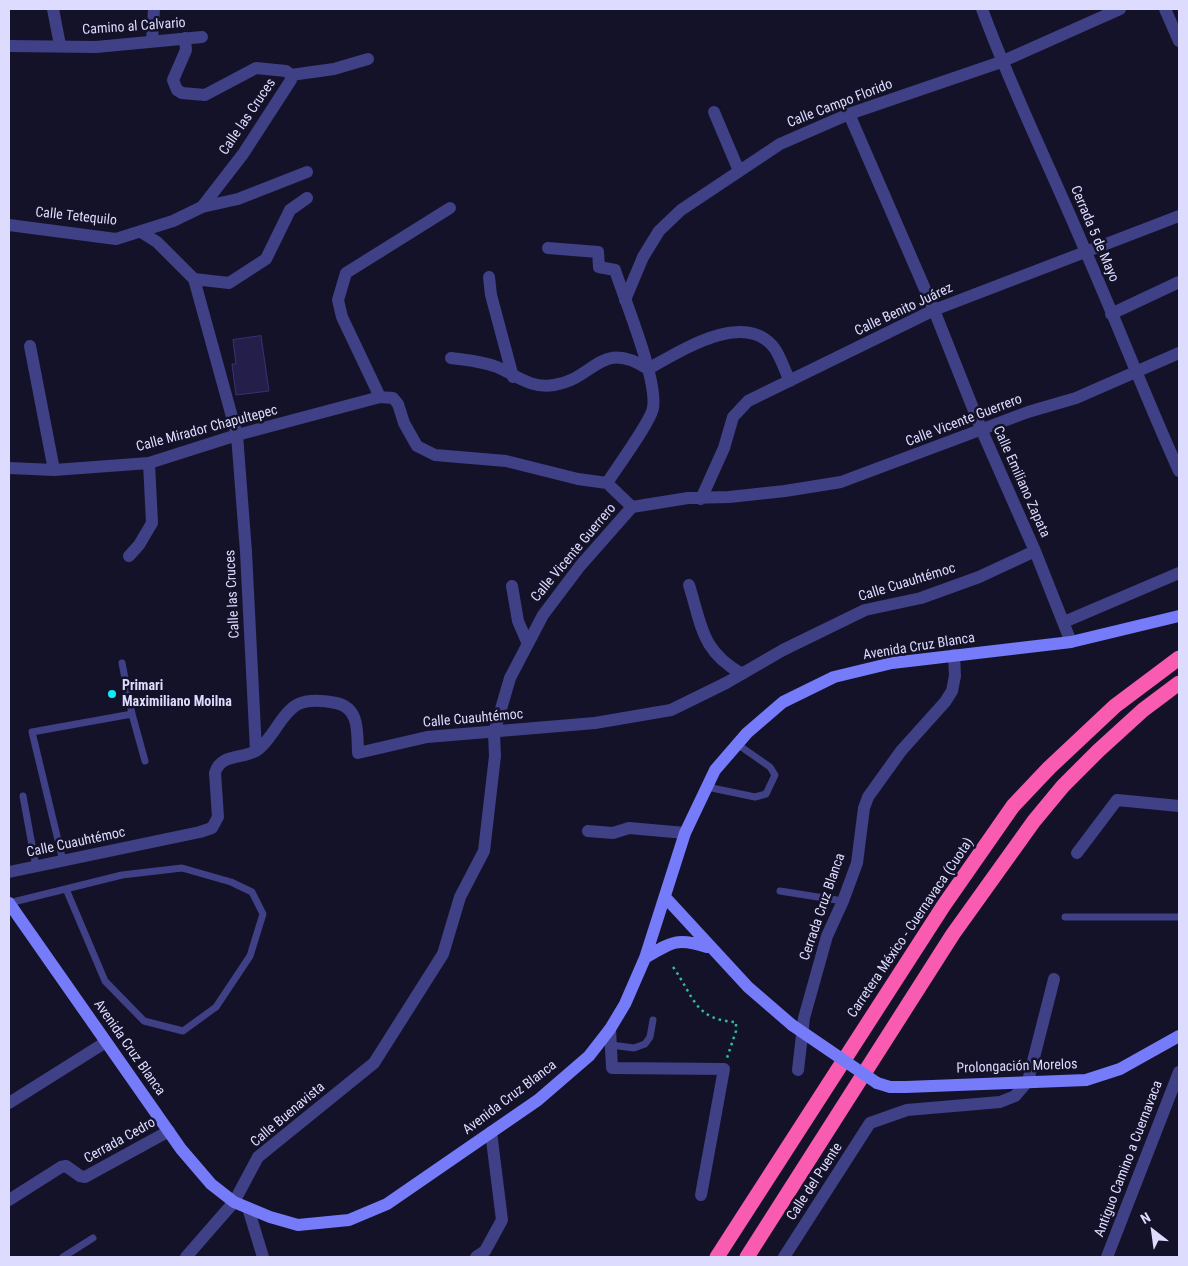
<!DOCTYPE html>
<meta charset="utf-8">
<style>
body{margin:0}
#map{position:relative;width:1188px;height:1266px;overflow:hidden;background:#141229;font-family:"Roboto Condensed",sans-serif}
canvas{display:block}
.frame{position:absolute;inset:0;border:10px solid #dddbfe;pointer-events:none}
.north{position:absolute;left:1128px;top:1206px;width:50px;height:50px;-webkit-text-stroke:4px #141229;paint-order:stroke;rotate:330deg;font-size:14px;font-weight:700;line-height:20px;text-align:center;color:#dddbfe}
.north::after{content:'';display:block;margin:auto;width:18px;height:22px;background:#dddbfe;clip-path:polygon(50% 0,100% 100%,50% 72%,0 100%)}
</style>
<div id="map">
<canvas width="1188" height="1266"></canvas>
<div class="frame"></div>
<div class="north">N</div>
</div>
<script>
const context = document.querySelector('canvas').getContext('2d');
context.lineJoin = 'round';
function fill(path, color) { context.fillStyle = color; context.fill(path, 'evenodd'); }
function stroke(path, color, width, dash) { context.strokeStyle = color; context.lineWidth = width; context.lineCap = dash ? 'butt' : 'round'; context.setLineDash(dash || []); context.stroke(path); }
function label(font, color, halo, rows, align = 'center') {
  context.font = font + ' "Roboto Condensed",sans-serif'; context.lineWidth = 5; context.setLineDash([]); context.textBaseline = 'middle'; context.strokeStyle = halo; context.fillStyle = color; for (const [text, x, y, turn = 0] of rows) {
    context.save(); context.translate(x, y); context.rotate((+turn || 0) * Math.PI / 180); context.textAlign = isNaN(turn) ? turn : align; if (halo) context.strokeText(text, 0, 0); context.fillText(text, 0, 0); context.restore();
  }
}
const building = new Path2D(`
 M261 336 269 391 236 395 232 364H236L233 340Z`);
fill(building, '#241e4a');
stroke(building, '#3a3175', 1);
stroke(new Path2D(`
 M673 967C694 996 694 1020 736 1022V1031L727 1058`), '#35b8a8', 2.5, [2.5, 4]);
stroke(new Path2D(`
 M132 714 145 761
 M707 787 755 797 766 794 775 775 770 767 737 744
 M23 796 36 867
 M63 861 32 732 132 714 122 663
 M780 891 843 901
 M9 903 122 875 182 868 231 882 252 892 263 914 250 956 216 1007 183 1031 144 1021 105 981 66 889
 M1065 917H1179
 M611 1045 634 1048 645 1044 650 1037 653 1020
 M63 1257 93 1238`), '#3f4086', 7);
stroke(new Path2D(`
 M53 9 60 45
 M982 9C1012 91 1051 169 1085 250 1117 323 1146 398 1179 471
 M1165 9 1179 41
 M152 41 154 9
 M9 46 96 47 202 37
 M291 75 334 69 368 59
 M714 112 739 171
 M849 114 934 310 982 431 1035 551 1071 642
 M202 207 238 199 307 172
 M9 225 116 239 173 221 202 207 243 154 291 80V75L286 71 256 68 205 95 182 93 177 90 173 80 186 50 185 38
 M141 232 157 242 194 279 229 283 266 259 290 210 307 198
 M548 248 598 252 599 267 615 270C625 301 658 380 653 408 651 421 616 469 607 483L632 507
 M489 277 491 295 513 377
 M194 279 237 435 246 552 256 751
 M625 300 643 257 659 231 681 210 780 144 849 114 1001 62 1120 9
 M1111 314 1179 282
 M30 346 54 470
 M451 358C466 360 482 361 497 367 516 375 530 389 554 385 595 379 600 338 648 369
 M648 369C679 352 745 308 775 349 781 358 785 371 790 381
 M380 397 342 317 338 300 346 273 450 208
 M9 468 54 470 149 463 237 435 380 397 393 398 398 404 404 423 417 446 435 455 506 461 578 479 607 483
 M701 499 724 448 733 417 748 401 934 310 1179 216
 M129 556 139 545 152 523 149 463
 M689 585C702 626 701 651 742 674
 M512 586 518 621 527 642
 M1064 622 1179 573
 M588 831 613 833 629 828 685 833
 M1077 853 1117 800 1179 806
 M9 872 200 832 212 828 218 817 215 773C220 754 241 759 256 751 263 747 269 738 274 731 292 703 301 696 336 703 360 708 357 732 358 753L427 737 595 723 671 710 726 683 783 650 865 610 921 598 979 577 1035 551
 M610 1029 612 1068 724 1069 701 1195
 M798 1070 804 1018 827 936 843 901 857 863 864 808 868 797 901 751 945 702 952 691 955 676 954 655
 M9 1103 106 1042
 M9 1200 61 1167 66 1166 80 1176 85 1177 169 1131
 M248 1208 263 1257
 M186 1257 234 1202 258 1157 374 1063 443 954 460 897 484 851 495 756 494 733 510 678 543 615 580 566 632 507 688 498 729 497 785 491 841 482 1028 412 1076 398 1179 353
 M476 1257 485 1251 502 1220 491 1132
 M784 1257 870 1123 907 1110 1000 1102 1015 1096 1028 1081 1054 979
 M1107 1257 1179 1072`), '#3f4086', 12);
stroke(new Path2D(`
 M665 897 748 987 792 1025
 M9 903 181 1149 211 1184 234 1202 270 1217 298 1225 349 1220 387 1204 538 1100 589 1056 610 1029 625 1004 645 958 685 833 715 770 747 733 783 702 834 677 892 663 1071 642 1179 616
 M645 958C671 942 677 937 707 947
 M877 1083 890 1087H906L1086 1080 1120 1069 1179 1036`), '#767bfa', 12);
stroke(new Path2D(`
 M717 1257 944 905 1013 806 1049 768 1115 706 1179 658
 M747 1257 953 934 1034 821 1063 786 1098 751 1143 710 1179 683`), '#f95bb1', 15);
stroke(new Path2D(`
 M792 1025 877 1083`), '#767bfa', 12);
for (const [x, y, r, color] of [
 [112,694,5,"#0fedf6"]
]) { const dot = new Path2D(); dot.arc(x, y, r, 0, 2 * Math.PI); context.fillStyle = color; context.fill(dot); stroke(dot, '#141229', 2); }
label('14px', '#dddbfe', '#141229', [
 ["Camino al Calvario",134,27,-4],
 ["Calle Campo Florido",840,104,-21],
 ["Calle las Cruces",248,117,-56],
 ["Calle Tetequilo",76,217,6],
 ["Cerrada 5 de Mayo",1094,234,67],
 ["Calle Benito Juárez",904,310,-25],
 ["Calle Vicente Guerrero",964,421,-21],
 ["Calle Mirador Chapultepec",207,429,-15],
 ["Calle Emiliano Zapata",1021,482,66],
 ["Calle Vicente Guerrero",574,553,-50],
 ["Calle Cuauhtémoc",907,583,-17],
 ["Calle las Cruces",233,594,-93],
 ["Avenida Cruz Blanca",919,647,-9],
 ["Calle Cuauhtémoc",473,719,-5],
 ["Calle Cuauhtémoc",76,843,-12],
 ["Cerrada Cruz Blanca",823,907,-71],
 ["Carretera México - Cuernavaca (Cuota)",911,928,-56],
 ["Avenida Cruz Blanca",129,1048,55],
 ["Prolongación Morelos",1017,1067,-2],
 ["Avenida Cruz Blanca",510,1098,-37],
 ["Calle Buenavista",288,1115,-40],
 ["Cerrada Cedro",120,1141,-29],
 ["Antiguo Camino a Cuernavaca",1129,1159,-69],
 ["Calle del Puente",815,1182,-57]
]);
label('bold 14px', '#dddbfe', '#141229', [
 ["Primari",122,686],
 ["Maximiliano Moilna",122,702]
], 'left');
</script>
